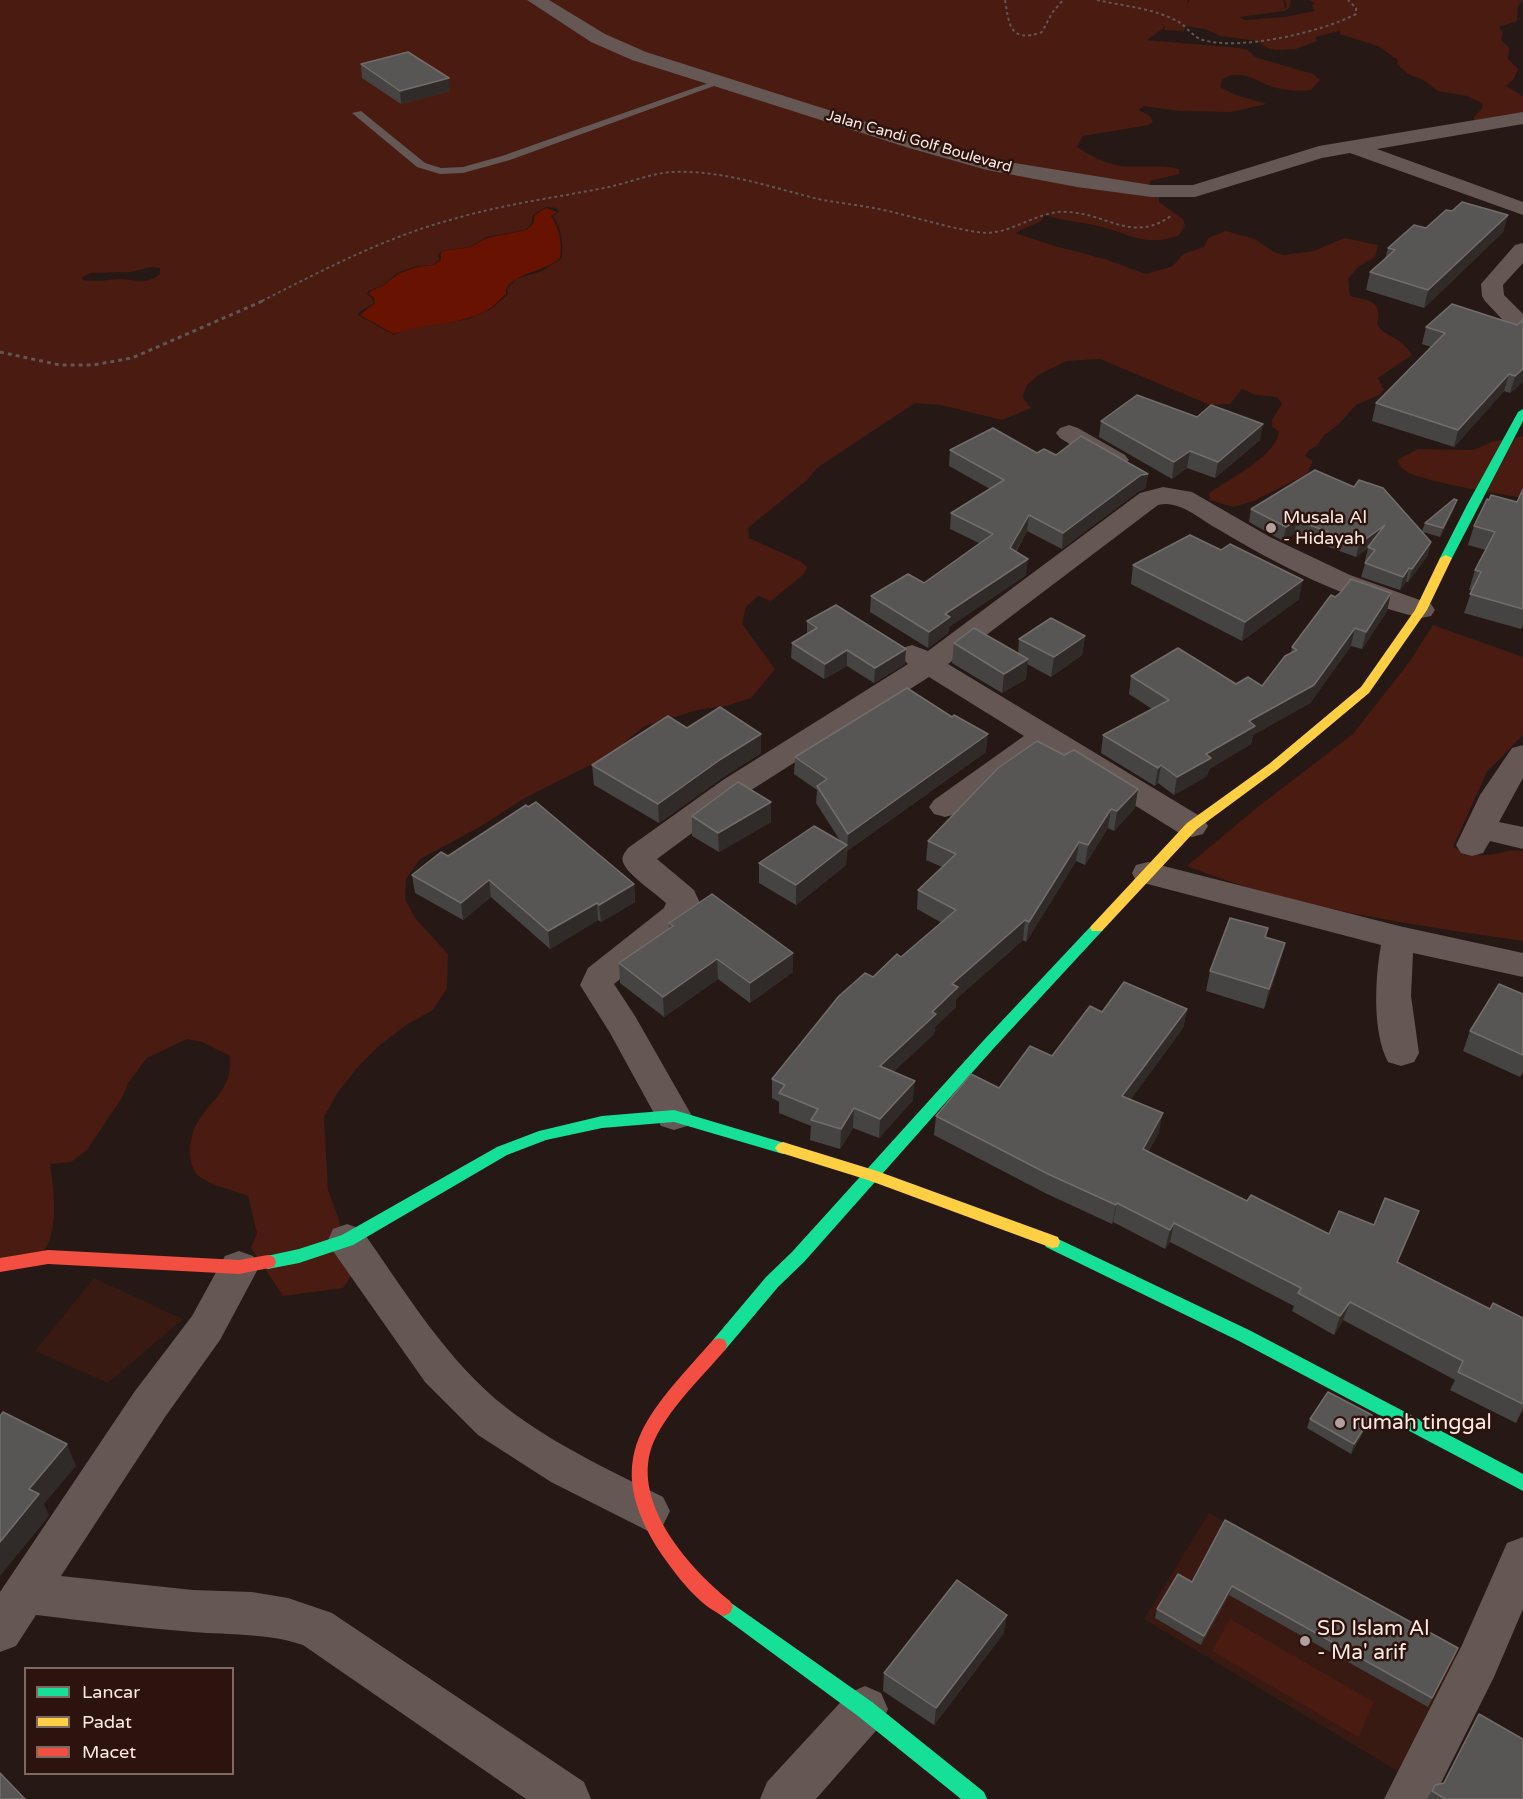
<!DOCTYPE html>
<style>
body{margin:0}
#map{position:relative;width:1523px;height:1799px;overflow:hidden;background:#261814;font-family:"Varela Round",sans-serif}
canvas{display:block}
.legend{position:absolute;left:24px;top:1667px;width:210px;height:108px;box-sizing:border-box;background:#2d130d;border:2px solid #806963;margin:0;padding:8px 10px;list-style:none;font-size:18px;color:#fce9e4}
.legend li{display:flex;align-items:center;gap:12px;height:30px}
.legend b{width:30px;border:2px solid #806963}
</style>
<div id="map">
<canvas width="1523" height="1799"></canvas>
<ul class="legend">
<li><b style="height:8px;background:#16e098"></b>Lancar</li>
<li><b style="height:8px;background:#ffcf43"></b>Padat</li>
<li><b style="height:8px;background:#f24e42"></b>Macet</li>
</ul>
</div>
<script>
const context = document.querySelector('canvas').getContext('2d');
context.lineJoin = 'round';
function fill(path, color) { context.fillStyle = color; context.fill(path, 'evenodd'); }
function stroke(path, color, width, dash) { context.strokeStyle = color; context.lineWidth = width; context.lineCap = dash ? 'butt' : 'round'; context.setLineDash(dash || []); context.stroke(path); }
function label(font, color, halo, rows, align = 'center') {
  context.font = font + ' "Varela Round",sans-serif'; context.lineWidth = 5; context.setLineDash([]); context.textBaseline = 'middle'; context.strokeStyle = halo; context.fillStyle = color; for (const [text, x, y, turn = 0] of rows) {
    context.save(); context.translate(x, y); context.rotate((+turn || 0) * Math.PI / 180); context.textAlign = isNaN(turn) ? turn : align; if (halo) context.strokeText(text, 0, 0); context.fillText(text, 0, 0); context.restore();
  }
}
fill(new Path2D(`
 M94 1278 183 1319 108 1383 35 1351Z
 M1209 1513 1467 1662 1411 1779 1144 1619Z`), '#381a13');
fill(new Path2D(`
 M0 0H1188L1187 4 1190 0H1283L1285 7 1283 9 1287 7 1285 0H1291L1290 7 1285 11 1240 17 1245 20 1284 17 1315 11 1312 6 1315 3 1309 0H1523L1518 6 1517 21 1499 27 1503 33 1501 40 1509 47 1508 59 1518 69 1514 79 1506 86 1523 96V113L1474 121V117L1483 107 1482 103 1467 96 1438 91 1423 80 1408 74 1397 64 1398 60 1378 46 1340 34V31L1315 37 1317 41 1296 49 1277 50 1267 48 1257 41 1220 36 1205 29 1185 26 1184 31 1164 30 1165 27 1162 24 1164 28 1147 40 1240 48 1248 50 1255 57 1313 74 1320 80 1311 90C1299 91 1289 91 1277 88 1257 83 1244 67 1222 79L1220 87 1236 95 1267 104 1231 112 1180 111 1143 106 1139 110 1150 116 1153 122 1149 125 1083 136 1077 147C1090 155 1104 163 1121 166 1141 168 1157 164 1179 169V174L1150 181 1149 191 1159 195V202L1183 219 1185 226 1179 235C1148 247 1134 236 1106 228 1086 222 1065 222 1045 215L1041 221 1015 233 1055 246 1105 259 1146 274 1173 266 1183 254 1204 247 1208 238 1226 231 1255 239 1274 252 1284 255 1314 251 1344 238 1378 245 1375 257 1358 267 1348 279 1350 296C1369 301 1383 300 1377 324 1385 338 1400 335 1412 355L1378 378 1384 390 1379 395 1356 405 1338 425 1324 435 1317 446 1309 450 1305 456 1313 461 1307 474 1254 501 1233 507 1210 500 1209 493C1229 479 1275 457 1279 432L1272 426V420L1282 404 1277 397 1256 395 1242 389 1230 404 1210 405 1100 359 1066 361 1038 375 1027 385 1022 397 1031 408 1002 420 941 405 915 403 817 468 807 480 748 528 749 538 800 561 807 567 804 574 771 601 758 596 746 607 742 624 775 669 751 698 726 706 697 710 645 726 608 756 525 798 478 828 420 859 406 879 405 899 415 918 448 954 447 988 433 1010 406 1025 380 1045 357 1068 338 1092 324 1117 328 1190 338 1217 353 1273 343 1288 283 1296 251 1248 257 1233 248 1196C233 1190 213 1186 200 1177 186 1167 189 1137 196 1125 210 1099 233 1091 230 1056L202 1042 187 1039 147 1058 128 1083 123 1096 87 1150 71 1162 50 1164C54 1190 59 1229 44 1251L0 1261ZM546 207 556 208 559 212 553 216C562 229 563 243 562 258L542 271 516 279 507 289 508 294 491 309 469 319 407 329 394 335 358 315 359 312 374 303 372 298 367 294 369 291 383 285 397 273 417 266 433 265 439 260 438 255 442 251 470 247 486 237 525 230 531 224 533 215ZM151 267 160 268V274C146 286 134 279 118 279 106 280 95 282 83 280L82 277 90 273 131 272Z
 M1523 436V498C1487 491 1443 486 1409 473 1403 470 1399 466 1397 460L1418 449 1474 450 1491 442Z
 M1433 625 1523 657V735L1487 772 1453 847C1463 851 1474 856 1486 855 1499 855 1509 848 1523 851V941C1409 924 1295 909 1187 866L1259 806 1353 734 1410 661Z
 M1230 1619 1374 1702 1358 1737 1212 1651Z`), '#491b11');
fill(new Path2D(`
 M546 208 557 212 551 216C560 229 562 244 560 258 542 273 518 271 506 289V294C501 298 497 303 492 307 466 326 424 322 394 334L360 315 375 303 374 298 369 294 371 291 384 285 398 274 417 267 434 265 441 260V253L443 251 471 247 487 238 526 230 533 224 535 215Z`), '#681302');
stroke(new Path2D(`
 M1005 0C1009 23 1009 44 1042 32L1052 13 1063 0
 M1097 0C1123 6 1153 8 1177 21 1187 26 1192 37 1203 40 1240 51 1322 32 1356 14V8L1348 0
 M262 301C323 270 384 238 450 220 500 205 552 198 604 188 626 184 651 173 673 172 723 170 770 187 818 199 838 203 859 205 879 209 912 216 944 227 977 232 1009 238 1037 209 1068 212 1108 214 1134 244 1172 215`), '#625654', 2, [3, 3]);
stroke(new Path2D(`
 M0 352 60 365H93L132 358 265 300`), '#625654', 3, [4, 4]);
fill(new Path2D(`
 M717 80 725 82 510 160 463 173 440 174 417 167 352 113 361 111 425 163 441 168 463 167 502 156Z`), '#655754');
fill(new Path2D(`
 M527 0H549L605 34 646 52 923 140 996 160 1151 185H1193L1319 146 1523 112V124L1377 149 1523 202V215L1350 153 1322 158 1195 197H1151L1077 187 987 170 909 148 632 60 591 42Z
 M1523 243V263L1503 285 1504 295 1523 314V335L1515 333 1485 301 1482 296 1481 284 1515 245Z
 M1069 425 1078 428 1125 455 1129 460 1125 465C1103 471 1079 449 1060 438L1056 433 1060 428Z
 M1163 487 1192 492 1270 537 1350 575 1431 604 1435 610 1431 616 1421 618C1349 601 1279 566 1216 528 1200 519 1178 499 1158 505L948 664 1203 818 1208 826 1203 834 1192 837 1181 834 1044 749 956 814 945 817 934 814 929 807 934 800 1024 736 929 677 745 794 657 859 694 890 700 903 689 923 614 984 635 1016 692 1116 687 1126 674 1130 661 1126 610 1033 580 985 588 968 664 908 666 903C657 894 626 874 623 862 621 857 625 852 628 848L723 780 908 664 898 654 902 648 912 645 928 651 1140 493Z
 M1523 745V778L1499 822 1523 827V849L1490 841 1483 853 1472 856 1461 853 1456 845 1480 795 1512 748Z
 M1148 862 1399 926 1523 953V977L1413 953 1411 996 1419 1053 1414 1062 1401 1066 1388 1062C1372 1032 1375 978 1381 945L1136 881 1132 873 1136 865Z
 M347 1224 361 1229C405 1291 447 1362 508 1409 555 1445 611 1471 663 1497L670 1511 663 1525 648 1531 551 1482 478 1435 425 1382 333 1251 328 1240 333 1229Z
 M239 1251 253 1256 259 1267 220 1340 165 1417 61 1576 193 1590 252 1592 288 1598 332 1613 584 1782 591 1799H526L303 1645C267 1633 231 1635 193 1632 141 1628 88 1621 36 1615L16 1646 0 1652V1592L135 1391 192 1316 225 1256Z
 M1523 1537V1609L1494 1677 1433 1799H1384L1462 1645 1507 1543Z
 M865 1686 881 1693 888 1709 881 1725 816 1799H760L767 1782 849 1693Z`), '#655754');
fill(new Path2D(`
 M1523 409V421L1452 558 1450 560H1442L1440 558 1467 505 1518 412Z
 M1097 923 1102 925 1104 928 1102 931 993 1049 804 1262 778 1287 725 1350 719 1352 713 1350 711 1345 713 1340 766 1277 792 1252 983 1041 1092 925Z
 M674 1110 788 1144 791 1148 788 1152 783 1154 674 1122 602 1128 546 1140 507 1155 353 1245 299 1263 268 1269 262 1267 260 1262 262 1257 299 1249 342 1235 497 1147 539 1131 602 1116Z
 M1052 1236 1251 1331 1523 1474V1491L1239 1341 1046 1247 1044 1242 1046 1237Z
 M724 1598 872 1702 984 1792 987 1799H961L858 1716 718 1613 715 1607 718 1601Z`), '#16e098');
fill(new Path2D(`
 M1446 555 1452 558 1427 610 1369 693 1277 770 1197 829 1102 931H1092L1090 928 1092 925 1187 823 1269 764 1361 687 1415 610 1440 558Z
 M783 1142 877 1171 1058 1237 1060 1242 1058 1247 1052 1248 868 1180 778 1152 775 1148 778 1144Z`), '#ffcf43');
fill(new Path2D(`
 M48 1250 239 1260 268 1255 274 1257 276 1262 274 1267 239 1274 48 1264 0 1272V1258Z
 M719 1338 725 1340 727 1345 725 1350C701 1378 670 1407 654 1441 628 1500 688 1567 730 1601L733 1607 730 1613 724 1616C699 1606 677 1576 662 1555 597 1457 648 1414 713 1340Z`), '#f24e42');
fill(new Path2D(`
 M361 64 450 91 401 104 362 78Z
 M1452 211 1508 215 1503 232 1424 308 1366 290 1370 272 1385 259 1388 248 1426 228Z
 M1452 304 1523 382 1510 393 1504 391 1454 447 1372 421 1376 403 1431 347 1422 344 1426 327Z
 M1101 421 1260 440 1215 478 1187 468 1172 479 1099 437Z
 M950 450 1037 453 1056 455 1148 474 1145 489 1139 491 1062 549 1027 531 1016 552 1026 575 949 627 948 633 928 648 870 612 871 596 924 583 979 543 950 529 951 513 990 489 949 466Z
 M1523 489V625L1521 629 1464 613 1472 590H1469L1475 570 1486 550 1468 545 1474 526 1517 502Z
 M1251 509 1422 531 1425 523 1454 509 1440 537 1423 532 1428 555 1408 582H1406L1400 590 1361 577 1366 561H1365L1368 548 1356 557 1294 534 1283 541 1249 522Z
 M1133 565 1299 599 1242 641 1131 584Z
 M1340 593H1391L1387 611 1362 649 1351 646 1310 703 1253 735 1251 744 1209 769 1207 776 1174 795 1158 783 1155 786 1101 753 1103 735 1152 709 1129 694 1131 676 1236 684 1262 686 1291 653 1292 647 1335 597Z
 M807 621 905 664 874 683 847 666 824 679 791 658 792 643 807 634Z
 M1085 636 1082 655 1051 677 1027 664 1026 679 1002 693 952 663 954 643 1018 654 1019 639Z
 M986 752 847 851 846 865 796 905 759 883V863L841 842 816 803 817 790 794 774 795 757Z
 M761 753 722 778 659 823 594 785 592 765Z
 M1064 755 1138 789 1135 808 1114 831 1108 828 1085 865 1076 861 1026 942 1023 940 956 999V1007L935 1027 934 1034 893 1072 913 1100 879 1138 853 1128 840 1149 810 1140 811 1126 779 1113V1102L772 1098V1079L873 977 901 957 942 923 917 909 918 890 942 867 926 860 928 841Z
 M692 816 771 822 719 852 692 836Z
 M448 856 634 884 635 902 601 922 598 920 550 949 491 897 463 920 415 893 412 875Z
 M669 923 793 972 750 1003 718 979 664 1017 620 983 619 963 669 929Z
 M1266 937 1285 943 1280 962 1264 1009 1206 991 1210 971Z
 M1523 994V1072L1520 1077 1463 1051 1470 1031Z
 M1187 1009 1183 1028 1130 1100 1159 1132 1148 1152 1247 1201 1329 1234 1374 1225 1412 1230 1398 1262 1490 1309 1523 1318V1409L1516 1423 1450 1390 1455 1380 1343 1320 1334 1335 1292 1311 1294 1306 1170 1242 1165 1249 1113 1222 1112 1224 1045 1193 934 1135 936 1116 999 1088 1052 1056 1102 1012Z
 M1372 1415 1368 1424 1351 1454 1307 1428 1310 1419Z
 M1225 1520 1458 1648 1428 1707 1229 1595 1201 1645 1155 1618 1157 1609 1192 1582Z
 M1004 1633 934 1725 883 1691 884 1673Z
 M1479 1714 1523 1799H1427L1435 1785 1443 1783Z`), '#454443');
fill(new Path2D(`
 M449 78 450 91 401 104 400 91Z
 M1508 215 1503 232 1424 308 1428 290Z
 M1523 369V382L1510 393 1515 376Z
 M1509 374 1504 391 1454 447 1458 430Z
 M1263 424 1260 440 1215 478 1218 462Z
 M1190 451 1187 468 1172 479 1174 462Z
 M1148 474 1145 489 1139 491 1062 549 1063 533 1141 475Z
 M1457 500 1454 509 1440 537 1443 528Z
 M1029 515 1027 531 1008 564 1010 548Z
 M1297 520 1294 534 1283 541 1286 527Z
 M1385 525 1382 538 1356 557 1359 544Z
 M1431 542 1428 555 1408 582 1412 569Z
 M1028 559 1026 575 949 627 948 633 928 648 929 632 945 614Z
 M1409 568 1406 582 1400 590 1403 577Z
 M1303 580 1299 599 1242 641 1245 622Z
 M1391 593 1387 611 1362 649 1366 632Z
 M1355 628 1351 646 1310 703 1253 735 1251 744 1209 769 1207 776 1174 795 1177 777 1249 721Z
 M1085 636 1082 655 1051 677 1054 657Z
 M906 649 905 664 874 683 875 668Z
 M847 650V666L824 679 825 664Z
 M1028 659 1026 679 1002 693 1004 674Z
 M761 734V753L722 778 659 823 658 804 721 759Z
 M988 734 986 752 847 851 848 834Z
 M1161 765 1158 783 1155 786 1158 768Z
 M1138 789 1135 808 1114 831 1117 811Z
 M771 802V822L719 852 718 833Z
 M1111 809 1108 828 1085 865 1088 845Z
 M1079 842 1076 861 1026 942 1029 922Z
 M847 845 846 865 796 905V885Z
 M489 880 491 897 463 920 461 903Z
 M634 884 635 902 601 922 599 905Z
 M597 903 598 920 550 949 548 931Z
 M1025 920 1023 940 956 999V1007L935 1027 934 1034 878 1086 880 1066 932 1012 952 984Z
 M1285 943 1280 962 1264 1009 1269 989Z
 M793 953V972L750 1003V983Z
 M717 959 718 979 664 1017 663 997Z
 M1187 1009 1183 1028 1119 1116 1122 1096Z
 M915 1081 913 1100 879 1138 880 1119Z
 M854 1108 853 1128 840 1149 841 1129Z
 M1163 1113 1159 1132 1139 1168 1143 1149Z
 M1117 1203 1113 1222 1112 1224 1116 1205Z
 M1419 1211 1412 1230 1390 1280 1397 1262Z
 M1174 1223 1170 1242 1165 1249 1170 1230Z
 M1350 1302 1343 1320 1334 1335 1340 1316Z
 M1372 1415 1368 1424 1351 1454 1354 1444Z
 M67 1444 76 1466 44 1504 49 1515 45 1521 0 1576V1542L29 1489Z
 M1232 1586 1229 1595 1201 1645 1204 1636Z
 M1007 1615 1004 1633 934 1725 936 1708Z`), '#302b29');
const building = new Path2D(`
 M408 52 449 78 400 91 361 64Z
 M1462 202 1508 215 1428 290 1370 272 1395 250 1388 248 1414 225 1426 228 1446 210 1452 211Z
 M1452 304 1517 325 1523 320V369L1515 376 1509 374 1458 430 1376 403 1445 333 1426 327Z
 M1137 395 1197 417 1211 405 1263 424 1218 462 1190 451 1174 462 1101 421Z
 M993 428 1037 453 1044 449 1056 455 1081 436 1148 474 1141 475 1063 533 1029 515 1010 548 1028 559 945 614 950 617 929 632 871 596 908 574 924 583 993 534 951 513 1004 480 950 450Z
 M1315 470 1354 487 1359 480 1383 488 1431 542 1412 569 1409 568 1403 577 1365 563 1375 550 1368 547 1385 525 1359 544 1297 520 1286 527 1251 509Z
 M1523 489V609L1470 594 1481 572 1475 570 1495 532 1474 526 1487 499 1489 500 1491 495 1517 502Z
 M1454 499 1457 500 1443 528 1425 523Z
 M1190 535 1221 550 1230 544 1303 580 1245 622 1133 565Z
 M1351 579 1391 593 1366 632 1355 628 1314 685 1249 721 1255 726 1206 754 1211 758 1177 777 1161 765 1158 768 1103 735 1169 700 1131 676 1178 648 1236 684 1248 677 1262 686 1285 656 1297 650 1292 647 1331 595 1335 597 1340 593Z
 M836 605 906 649 875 668 847 650 825 664 792 643 817 628 807 621Z
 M1051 618 1085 636 1054 657 1019 639Z
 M974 628 1028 659 1004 674 954 643Z
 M907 688 952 717 954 715 988 734 848 834 817 786 827 779 795 757Z
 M720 707 761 734 721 759 658 804 592 765 668 716 687 728Z
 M1037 741 1064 755 1074 750 1138 789 1117 811 1111 809 1088 845 1079 842 1029 922 1025 920 952 984 958 987 932 1012 936 1014 880 1066 915 1081 880 1119 854 1108 841 1129 811 1120 818 1109 779 1093 785 1085 772 1079 839 996 865 973 873 977 897 954 901 957 956 910 918 890 956 854 928 841 998 768Z
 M738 782 771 802 718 833 692 816Z
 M536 802 634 884 599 905 597 903 548 931 489 880 461 903 412 875 441 852 448 856 526 805 528 807Z
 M814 826 847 845 796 885 759 863Z
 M712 894 793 953 750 983 717 959 663 997 619 963 673 926 669 923Z
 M1230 918 1268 928 1265 937 1285 943 1269 989 1210 971Z
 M1124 982 1187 1009 1122 1096 1163 1113 1143 1149 1247 1201 1251 1195 1329 1234 1339 1211 1374 1225 1385 1198 1419 1211 1397 1262 1490 1309 1493 1303 1523 1318V1404L1458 1372 1463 1361 1350 1302 1340 1316 1298 1293 1301 1288 1174 1223 1170 1230 1117 1203 1116 1205 1048 1174 936 1116 971 1074 999 1088 1030 1046 1052 1056 1090 1006 1102 1012Z
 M1499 984 1523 994V1055L1470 1031Z
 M1328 1392 1372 1415 1354 1444 1310 1419Z
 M3 1412 67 1444 29 1489 39 1494 0 1542V1416Z
 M1225 1520 1458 1648 1432 1698 1232 1586 1204 1636 1157 1609 1178 1574 1192 1582Z
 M957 1580 1007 1615 936 1708 884 1673Z
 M1479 1714 1523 1739V1799H1445L1432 1791 1435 1785 1444 1783Z
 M0 1773 25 1799H0Z`);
fill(building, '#585654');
stroke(building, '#726d6b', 1.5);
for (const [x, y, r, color] of [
 [1271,528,6,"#b1a09b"],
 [1340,1423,6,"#b1a09b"],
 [1305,1641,6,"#b1a09b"]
]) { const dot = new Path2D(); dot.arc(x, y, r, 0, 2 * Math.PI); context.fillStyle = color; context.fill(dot); stroke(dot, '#2d130d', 2); }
label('15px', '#fce9e4', '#2d130d', [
 ["Jalan Candi Golf Boulevard",919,142,16]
]);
label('18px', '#fce9e4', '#2d130d', [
 ["Musala Al",1283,518],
 ["- Hidayah",1283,539]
], 'left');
label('21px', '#fce9e4', '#2d130d', [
 ["rumah tinggal",1352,1423],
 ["SD Islam Al",1317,1629],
 ["- Ma' arif",1317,1653]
], 'left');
</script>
